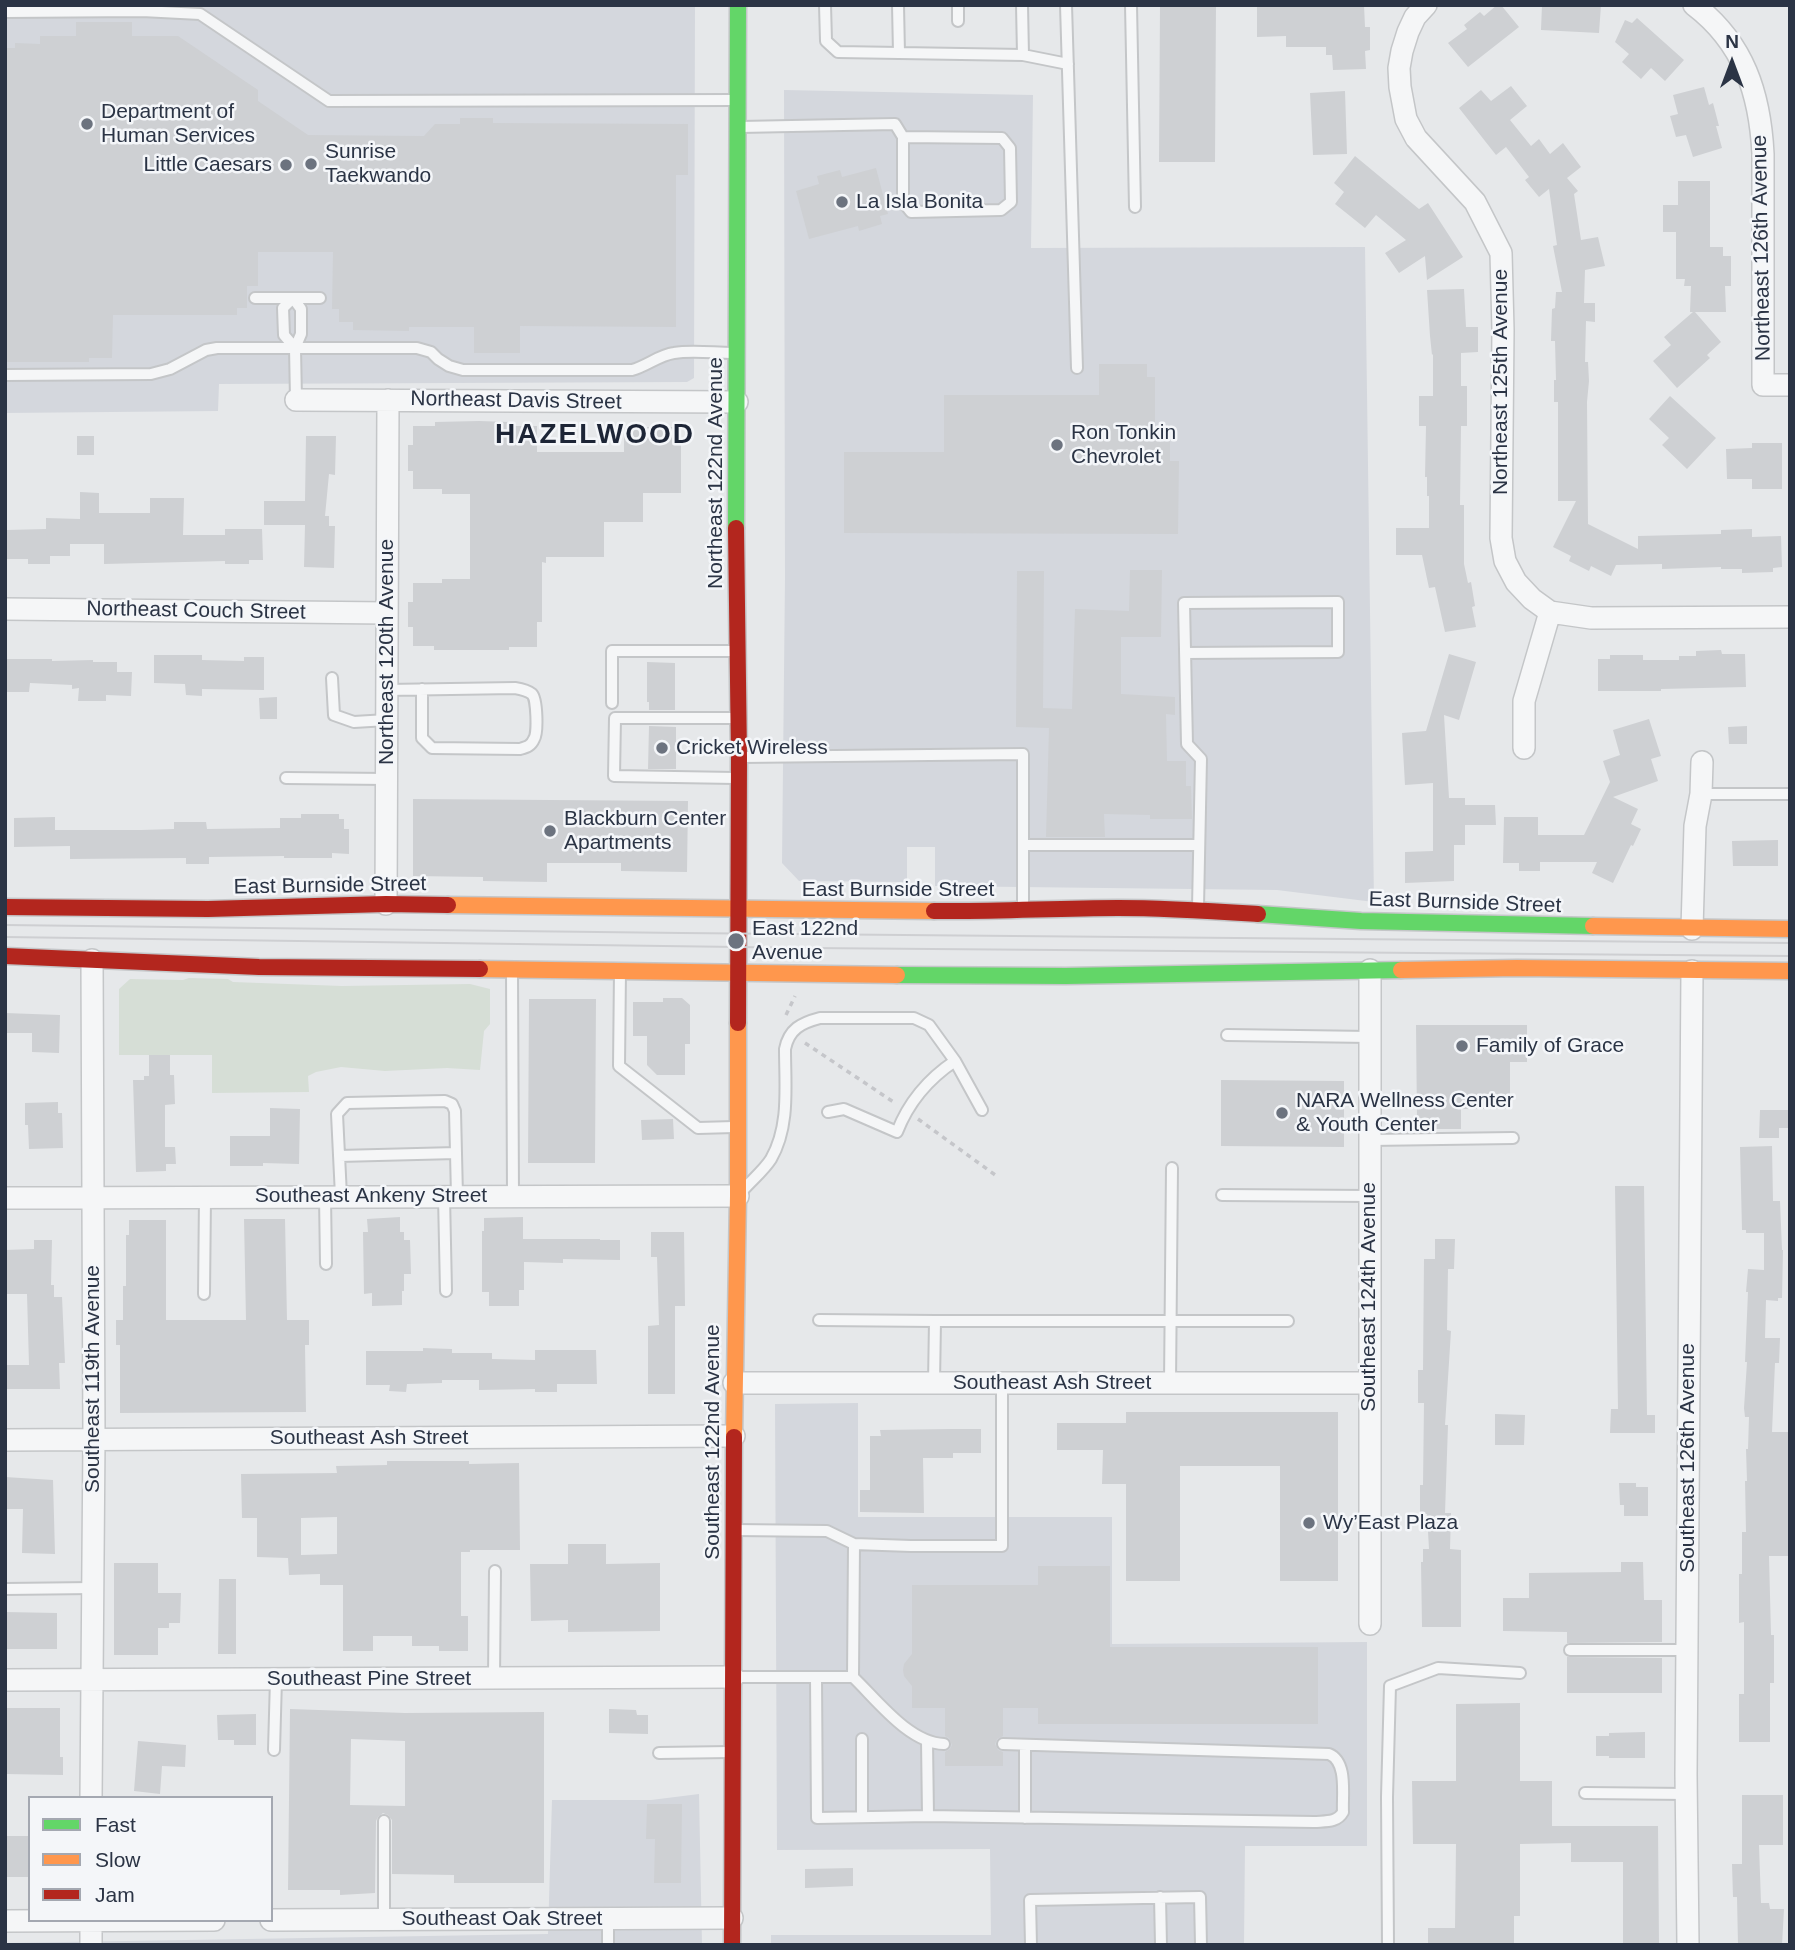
<!DOCTYPE html>
<meta charset="utf-8">
<style>
body{margin:0}
#map{position:relative;width:1795px;height:1950px;overflow:hidden;background:#e6e8ea;font-family:Helvetica,sans-serif}
canvas{display:block}
.frame{position:absolute;inset:0;border:7px solid #2b3445;pointer-events:none}
.legend{position:absolute;left:28px;top:1796px;width:245px;height:126px;box-sizing:border-box;background:#f4f6f9;border:2px solid #a4a8b1;margin:0;padding:9px 12px;list-style:none;font-size:21px;color:#2b3445}
.legend li{display:flex;align-items:center;gap:14px;height:35px}
.legend b{width:35px;border:2px solid #a4a8b1}
.north{position:absolute;left:1697px;top:28px;width:70px;height:70px;-webkit-text-stroke:5px #f4f6f9;paint-order:stroke;rotate:0deg;font-size:19px;font-weight:700;line-height:28px;text-align:center;color:#2b3445}
.north::after{content:'';display:block;margin:auto;width:24px;height:32px;background:#2b3445;clip-path:polygon(50% 0,100% 100%,50% 72%,0 100%)}
</style>
<div id="map">
<canvas width="1795" height="1950"></canvas>
<div class="frame"></div>
<ul class="legend">
<li><b style="height:9px;background:#63d668"></b>Fast</li>
<li><b style="height:9px;background:#ff974d"></b>Slow</li>
<li><b style="height:9px;background:#b3261e"></b>Jam</li>
</ul>
<div class="north">N</div>
</div>
<script>
const context = document.querySelector('canvas').getContext('2d');
context.lineJoin = 'round';
function fill(path, color) { context.fillStyle = color; context.fill(path, 'evenodd'); }
function stroke(path, color, width, dash) { context.strokeStyle = color; context.lineWidth = width; context.lineCap = dash ? 'butt' : 'round'; context.setLineDash(dash || []); context.stroke(path); }
function label(font, color, halo, rows, align = 'center') {
  context.font = font + ' Helvetica,sans-serif'; context.lineWidth = 5; context.setLineDash([]); context.textBaseline = 'middle'; context.strokeStyle = halo; context.fillStyle = color; for (const [text, x, y, turn = 0] of rows) {
    context.save(); context.translate(x, y); context.rotate((+turn || 0) * Math.PI / 180); context.textAlign = isNaN(turn) ? turn : align; if (halo) context.strokeText(text, 0, 0); context.fillText(text, 0, 0); context.restore();
  }
}
fill(new Path2D(`
 M5 5H695L694 378 687 382 219 384 218 411 5 413Z
 M784 90 1033 95 1031 248 1365 247 1374 902 1277 890 935 886V847H907V882L799 881 782 863 785 578Z
 M858 1403V1517H1112V1644L1367 1642V1846H1245L1244 1944 771 1945V1935H991L990 1849 777 1850 775 1404Z
 M699 1794 702 1945H5V1943L548 1934 552 1800H651Z`), '#d4d7dd');
fill(new Path2D(`
 M189 978 228 979 233 982 342 986 470 984 490 989V1024L484 1031 480 1070 447 1068 385 1071 341 1067 316 1072 308 1076 309 1092 212 1093V1055H119V989L130 979 183 980Z`), '#d6ded6');
fill(new Path2D(`
 M1160 5H1216L1215 162H1159Z
 M1257 5H1364L1365 27H1370V50L1365 51 1366 69 1333 70 1332 55H1326V47H1286V36L1257 37Z
 M1497 5H1501L1519 27 1468 67 1448 43 1467 29 1464 25 1480 12 1484 16Z
 M1542 5H1601L1599 33 1541 30Z
 M1637 18 1684 60 1665 81 1651 68 1641 79 1622 62 1629 54 1615 42 1625 20 1632 23Z
 M76 22H132V36H178L258 90V101L308 135 424 136 435 124H460V118H493V123L688 124V175H676V327L520 326V353H474V327H409V331L353 330V322H339V309H332L333 252H258V286H247V308H237V315H113L112 358H89V362H5V48H15V43L40 44V36H76Z
 M1511 86 1527 106 1510 120 1531 146 1539 139 1550 154 1563 143 1581 167 1567 178 1578 191 1574 194 1581 240 1598 237 1605 266 1585 270 1584 303H1595V322L1586 321 1585 362H1588L1589 381 1587 402 1588 524 1638 549V536L1721 534V530L1752 529V537L1781 536 1782 567 1773 568V572L1742 573V569H1721V567L1662 569V564L1616 565 1611 576 1591 566 1589 571 1569 561 1571 556 1553 547 1576 501H1558V402H1554V380H1556L1555 341H1551L1552 309 1555 308 1556 292H1562L1553 246 1557 245 1549 189 1539 197 1525 180 1529 177 1506 147 1496 155 1459 108 1481 90 1491 101Z
 M1704 87 1709 105 1713 103 1719 126H1716L1722 148 1693 157 1686 135 1676 137 1670 116 1678 114 1673 95Z
 M1345 91 1347 154 1313 155 1310 93Z
 M1355 156 1419 209 1428 203 1463 257 1427 280 1425 256 1399 273 1385 253 1406 240 1376 215 1365 228 1335 204 1344 192 1334 183Z
 M876 168 888 214 880 216 882 224 859 231 858 226 809 239 796 191 819 184 817 176 840 170 842 177Z
 M1678 181H1710V247H1723V256H1731V286H1725L1726 312H1695L1721 342 1707 355 1710 358 1677 388 1653 361 1671 345 1664 337 1693 312H1690L1691 286H1684L1685 279H1676V232H1663V205H1678Z
 M1464 289 1466 327H1478V352L1461 353V386H1467V426H1461L1460 505H1464V564L1468 583 1471 582 1475 606 1472 607 1476 627 1445 632 1435 587 1429 588 1422 555H1396V528H1429V496H1427V477H1425L1426 426H1419V396H1433V354L1432 355 1430 336 1427 290Z
 M1099 364H1147V377H1155V439H1170V461H1179L1178 534 844 533V452H944V395H1099Z
 M1670 396 1716 438 1687 469 1662 445 1669 438 1649 419Z
 M479 421 509 422V426H537V452H624V427H681V493H643V522H604V557H546V563L542 562V622H537V647H509V650H434V646H413V627H408V602H413V583H442V579H470V494H442V489H413V471H408V445H413V426H435V422Z
 M77 436H94V455H77Z
 M306 436H336L335 475 329 474 325 516H329V526H335L334 568 304 567 305 525H264V501H305Z
 M1752 443H1782V489H1752V479H1727L1726 449 1752 448Z
 M80 492 99 493V513H150V498H184L183 535H225V529H262L263 560H249V564H225V561L104 564V544H70V556H50V564H28V559H7V530L46 529V518L80 519Z
 M1130 570H1162L1161 637H1121V694L1175 697V715L1166 714 1167 761H1186V786H1191L1192 819H1150V815L1104 814 1105 837H1046L1049 728 1016 727 1017 571H1044L1043 708 1072 709 1075 609 1129 611Z
 M1721 650 1722 654H1745L1746 687 1661 689V691H1598V659H1610V655H1643V660H1679V656H1696V651Z
 M1449 654 1476 662 1459 720 1444 715 1449 798H1465V805H1495L1496 825H1465V845H1454V881L1405 883V852L1433 851V783L1405 785 1402 733 1426 731Z
 M154 655H202V660L244 661V657H264V690L202 689V696L186 695 185 684 154 683Z
 M6 659H52V661L93 660V662H117V672H132L131 696 106 695V701H78L79 688 72 689V685L30 683 29 692H6Z
 M647 662 675 663V710H649V702H647Z
 M277 697V719H260L259 698Z
 M1649 719 1661 756 1651 759 1658 781 1613 797 1638 809 1631 824 1641 829 1633 846 1631 845 1613 883 1592 873 1597 862H1540V871H1519V863H1503L1504 817H1538V835H1584L1610 782 1603 761 1620 755 1613 730Z
 M649 726 676 727V769H648Z
 M1747 726V744H1729L1728 727Z
 M413 799 688 801 687 872 621 871V863H547V882L483 881V877L413 876Z
 M301 814H339V819H344V829H349V854L332 853V858H284V856L209 857V864H186V858L70 859V846L14 847V818L55 817V830H141L174 829V822H206L207 829 280 828V818H301Z
 M1778 840V866H1733L1732 841Z
 M663 998H682L690 1005V1044H685V1075H657L647 1065V1036H633V1002H663Z
 M529 999H596L595 1163H528Z
 M5 1013 60 1015 59 1053 32 1052V1033H5Z
 M1416 1025H1527V1062H1510V1109H1461V1129H1432V1120H1417Z
 M149 1055H170V1075H174L175 1104 165 1105V1147H175L176 1164H166V1171L136 1172 133 1080H144V1076H149Z
 M1221 1080 1344 1081V1147L1221 1146Z
 M58 1102V1113H62L63 1148 29 1149 28 1125H25V1103Z
 M270 1108 300 1109 299 1164 263 1163V1166H230V1136H270Z
 M1760 1110H1790V1128H1779V1138H1759Z
 M673 1119 674 1139 642 1140 641 1120Z
 M1772 1146 1773 1201H1780L1782 1250H1783L1782 1298H1778V1301L1766 1300 1765 1338H1780L1779 1363H1775L1772 1432H1790V1556H1769L1771 1635H1774V1683H1770V1742H1739V1694H1744V1622L1739 1623V1574H1742V1532H1746L1745 1481H1747L1746 1449H1748L1749 1417H1745L1744 1408 1747 1362H1745L1748 1292H1746L1748 1269 1764 1270V1233H1746V1230H1742L1740 1147Z
 M1615 1186H1644L1647 1415H1655V1433H1610L1611 1409H1618Z
 M400 1217V1232H404V1240H410L411 1274H404V1291H402V1305L372 1306V1293L364 1294 363 1232H368L367 1219Z
 M523 1217V1239H600V1240H620V1260L563 1259V1263L524 1262V1290H519V1306H489V1292H482V1231H484V1218Z
 M244 1219H285L287 1320H309V1345H305L306 1412 120 1413V1345H116V1320H123V1286H126V1235H129V1220H166V1320H246Z
 M651 1232H684L685 1306H675V1394H648V1326L659 1325 657 1257H651Z
 M1435 1239H1455L1454 1269H1448L1447 1330 1451 1331 1445 1425H1448L1445 1513H1451L1450 1549 1461 1550V1627H1422L1421 1562H1423V1549H1429L1427 1514H1420V1485H1423L1424 1403H1418V1370H1423L1424 1259H1435Z
 M34 1240H52L51 1285H54V1297H62L65 1363H59L60 1389H5V1365H29L27 1294H5V1250L34 1249Z
 M423 1348 452 1349V1353H492V1359L535 1360V1350H596L597 1384H557V1392H535V1389L479 1390V1380H442V1383L407 1384 406 1392 389 1391 390 1385H366V1351H423Z
 M1126 1412H1338V1581H1280V1466H1180V1581H1126V1484H1102L1103 1450H1057V1423H1126Z
 M1495 1414 1525 1415 1524 1445H1495Z
 M952 1429H981V1453H953V1458H923L924 1513 860 1512V1490H870V1436H881L880 1430Z
 M387 1461H469V1464L519 1463 520 1550H470V1552H461V1616H468V1651H439V1646H412V1636H373V1651H343V1585H320V1574L289 1575 288 1558 257 1557V1518H242L241 1474 337 1473 336 1466 387 1465ZM337 1517V1554L301 1555V1518Z
 M5 1477 53 1480 55 1554 22 1553 23 1509H5Z
 M1619 1483H1636V1487H1648V1516H1624V1505H1620Z
 M568 1544H606V1564L660 1563V1631L568 1632V1620L531 1621 530 1564H568Z
 M1621 1562H1643L1644 1600H1662V1642L1567 1643V1632L1503 1631V1598H1529V1573L1621 1572Z
 M114 1563H158V1593H181L180 1623H169V1628H158V1655H114Z
 M1038 1566H1110V1647H1318V1724H1038V1708H1003V1736L997 1739 995 1744 998 1750 1003 1752V1766H945V1752L950 1749 952 1745 949 1738 945 1736V1708H912V1686L904 1676 903 1670 904 1664 912 1654V1585H1038Z
 M219 1579H236V1654H218Z
 M5 1612 57 1613V1649H5Z
 M1567 1657 1662 1658V1693H1567Z
 M1520 1703V1781H1552V1826H1658L1659 1945H1623V1862H1571V1843L1520 1844V1916H1514V1945H1428V1928H1455L1456 1844H1413L1412 1781H1456V1704Z
 M5 1708H60V1757H63V1775L5 1774Z
 M290 1709 405 1713 544 1712V1883H454V1875L392 1874V1820L388 1815 383 1813 378 1817 376 1821 375 1893 340 1895V1890H288ZM351 1739 405 1741V1806L350 1805Z
 M609 1709 636 1710 637 1715H648V1734L609 1733Z
 M256 1714V1745H234V1740H218L217 1715Z
 M1645 1732V1758H1609V1756H1596V1736H1609V1733Z
 M138 1741 186 1745 185 1767 162 1766 160 1794 134 1791Z
 M1742 1795H1783V1845H1759L1761 1903H1769L1770 1909H1784L1782 1945H1738L1737 1897H1733L1732 1864H1742Z
 M647 1804H682L681 1883H654L655 1839H646Z
 M5 1836H30V1877H5Z
 M853 1868V1886L805 1888V1869Z`), '#ced0d3');
const lane = new Path2D(`
 M825 5 826 41 838 52 1023 55 1068 64
 M898 5 899 53
 M958 5V21
 M1022 5 1023 55
 M1066 5 1077 368
 M1131 5 1135 207
 M5 12 142 11 200 14 329 101 736 100
 M740 127 895 124 903 137 1002 138 1010 148 1011 202 1001 210 911 212 903 202V137
 M255 298H320
 M295 348 284 335 283 308 293 298 301 309V334L295 348 296 400
 M5 375 151 374 170 369 206 350 217 348H417L431 352 438 359 449 366 463 370H632C647 366 659 355 674 353 692 350 714 353 732 353
 M1185 653 1338 652V602L1184 603 1187 744 1201 759 1198 907
 M332 678 334 715 354 722 387 720
 M387 690 515 688C521 689 527 690 532 694 537 699 538 733 534 739 531 746 527 747 520 749L432 748 422 738V689
 M612 703V651H735
 M742 757 1023 754V908
 M286 778 387 779
 M735 778 614 776 615 718H735
 M1701 794H1790
 M1024 845H1198
 M620 971 619 1066 698 1128 734 1127
 M512 972 513 1196
 M1227 1035 1370 1037
 M828 1112 844 1109 897 1132C909 1101 928 1079 955 1061
 M1370 1140 1513 1138
 M339 1156 456 1153
 M744 1189C753 1179 764 1170 771 1159 790 1126 785 1086 785 1049 789 1029 801 1023 820 1018H914L929 1025 955 1061 982 1110
 M1222 1195 1370 1196
 M341 1196 337 1114 347 1103 445 1101 452 1104 455 1111 457 1196
 M444 1196 446 1291
 M325 1197 326 1264
 M204 1294 205 1197
 M819 1320 935 1321 934 1383
 M935 1321H1288
 M1170 1383 1172 1168
 M735 1530 827 1531 854 1544 853 1677H736
 M854 1544 911 1546H1002V1383
 M5 1589 93 1588
 M1570 1650H1688
 M816 1677 817 1818 928 1816
 M853 1677C877 1700 909 1743 944 1744
 M494 1678 495 1571
 M862 1739V1817
 M927 1741 928 1816 1314 1822C1325 1821 1337 1823 1343 1812 1342 1795 1348 1762 1329 1754L1003 1744
 M1025 1745V1818
 M274 1750 276 1679
 M659 1753 730 1752
 M1585 1793 1687 1794
 M1160 1897 1161 1945
 M608 1918V1945
 M384 1920V1821
 M1031 1945 1030 1900 1200 1897 1201 1945
 M1388 1945 1387 1797 1390 1686 1438 1668 1520 1673`);
const street = new Path2D(`
 M1426 5 1415 17 1408 32 1402 51 1399 68 1400 87 1406 119 1416 138 1475 202 1501 253 1503 330 1501 538 1505 561 1516 582 1532 599 1550 612 1591 618 1790 617
 M1694 5C1744 43 1760 94 1763 154V385H1790
 M296 400 737 402
 M5 609 387 613
 M1524 748V701L1550 612
 M386 904 388 400
 M1692 929 1695 826 1701 794 1702 762
 M1370 970V1624
 M5 1198 738 1196
 M734 1383H1369
 M5 1440 734 1436
 M5 1680 733 1677
 M91 1798 94 1439 92 960
 M91 1920V1945
 M271 1920 732 1918
 M5 1921 214 1920
 M1688 1945 1686 1774 1692 971`);
const fast = new Path2D(`
 M736 528 738 5
 M1258 914 1361 921 1593 926
 M897 975 1066 976 1401 970`);
const slow = new Path2D(`
 M448 905 934 911
 M1593 926 1790 929
 M480 969 897 975
 M1401 970 1517 968 1790 971
 M734 1437 738 1196V1023`);
const jam = new Path2D(`
 M736 528 739 757 738 1023
 M5 907 208 909 386 904 448 905
 M934 911C995 912 1056 908 1118 908 1165 908 1211 911 1258 914
 M5 956 259 967 480 969
 M732 1945 734 1437`);
stroke(lane, '#c4c6c8', 14);
stroke(street, '#c4c6c8', 24);
stroke(fast, '#c4c6c8', 19);
stroke(slow, '#c4c6c8', 19);
stroke(jam, '#c4c6c8', 19);
stroke(new Path2D(`
 M786 1015 795 996
 M805 1043 895 1103
 M918 1119 998 1177`), '#c5c6ca', 3.5, [5, 5]);
stroke(lane, '#f5f6f7', 10);
stroke(street, '#f5f6f7', 21);
stroke(fast, '#63d668', 16);
stroke(slow, '#ff974d', 16);
stroke(jam, '#b3261e', 16);
stroke(new Path2D(`
 M5 925 682 933 1790 943
 M5 937 810 948 1790 956`), '#cecfd2', 2);
for (const [x, y, r, color] of [
 [87,124,7,"#6c737f"],
 [311,164,7,"#6c737f"],
 [286,165,7,"#6c737f"],
 [842,202,7,"#6c737f"],
 [1057,445,7,"#6c737f"],
 [662,748,7,"#6c737f"],
 [550,831,7,"#6c737f"],
 [736,941,9,"#6c737f"],
 [1462,1046,7,"#6c737f"],
 [1282,1113,7,"#6c737f"],
 [1309,1523,7,"#6c737f"]
]) { const dot = new Path2D(); dot.arc(x, y, r, 0, 2 * Math.PI); context.fillStyle = color; context.fill(dot); stroke(dot, '#f4f6f9', 2.5); }
label('21px', '#2b3445', '#f4f6f9', [
 ["Department of",101,112],
 ["Human Services",101,136],
 ["Sunrise",325,152],
 ["Taekwando",325,176],
 ["Little Caesars",272,165,"right"],
 ["La Isla Bonita",856,202],
 ["Ron Tonkin",1071,433],
 ["Chevrolet",1071,457],
 ["Cricket Wireless",676,748],
 ["Blackburn Center",564,819],
 ["Apartments",564,843],
 ["East 122nd",752,929],
 ["Avenue",752,953],
 ["Family of Grace",1476,1046],
 ["NARA Wellness Center",1296,1101],
 ["& Youth Center",1296,1125],
 ["Wy’East Plaza",1323,1523]
], 'left');
label('21px', '#2b3445', '#f4f6f9', [
 ["Northeast 126th Avenue",1762,248,-91],
 ["Northeast 125th Avenue",1501,382,-90],
 ["Northeast Davis Street",516,401,1],
 ["Northeast 122nd Avenue",716,473,-90],
 ["Northeast Couch Street",196,611,1],
 ["Northeast 120th Avenue",387,652,-90],
 ["East Burnside Street",330,886,-1],
 ["East Burnside Street",898,890],
 ["East Burnside Street",1465,903,2],
 ["Southeast Ankeny Street",371,1196],
 ["Southeast 124th Avenue",1369,1297,-90],
 ["Southeast 119th Avenue",93,1379,-90],
 ["Southeast Ash Street",1052,1383],
 ["Southeast Ash Street",369,1438],
 ["Southeast 122nd Avenue",713,1442,-90],
 ["Southeast 126th Avenue",1688,1458,-90],
 ["Southeast Pine Street",369,1679],
 ["Southeast Oak Street",502,1919]
]);
context.letterSpacing = '2px';
label('bold 28px', '#1d2536', '#f4f6f9', [
 ["HAZELWOOD",595,435]
]);
context.letterSpacing = '0px';
</script>
